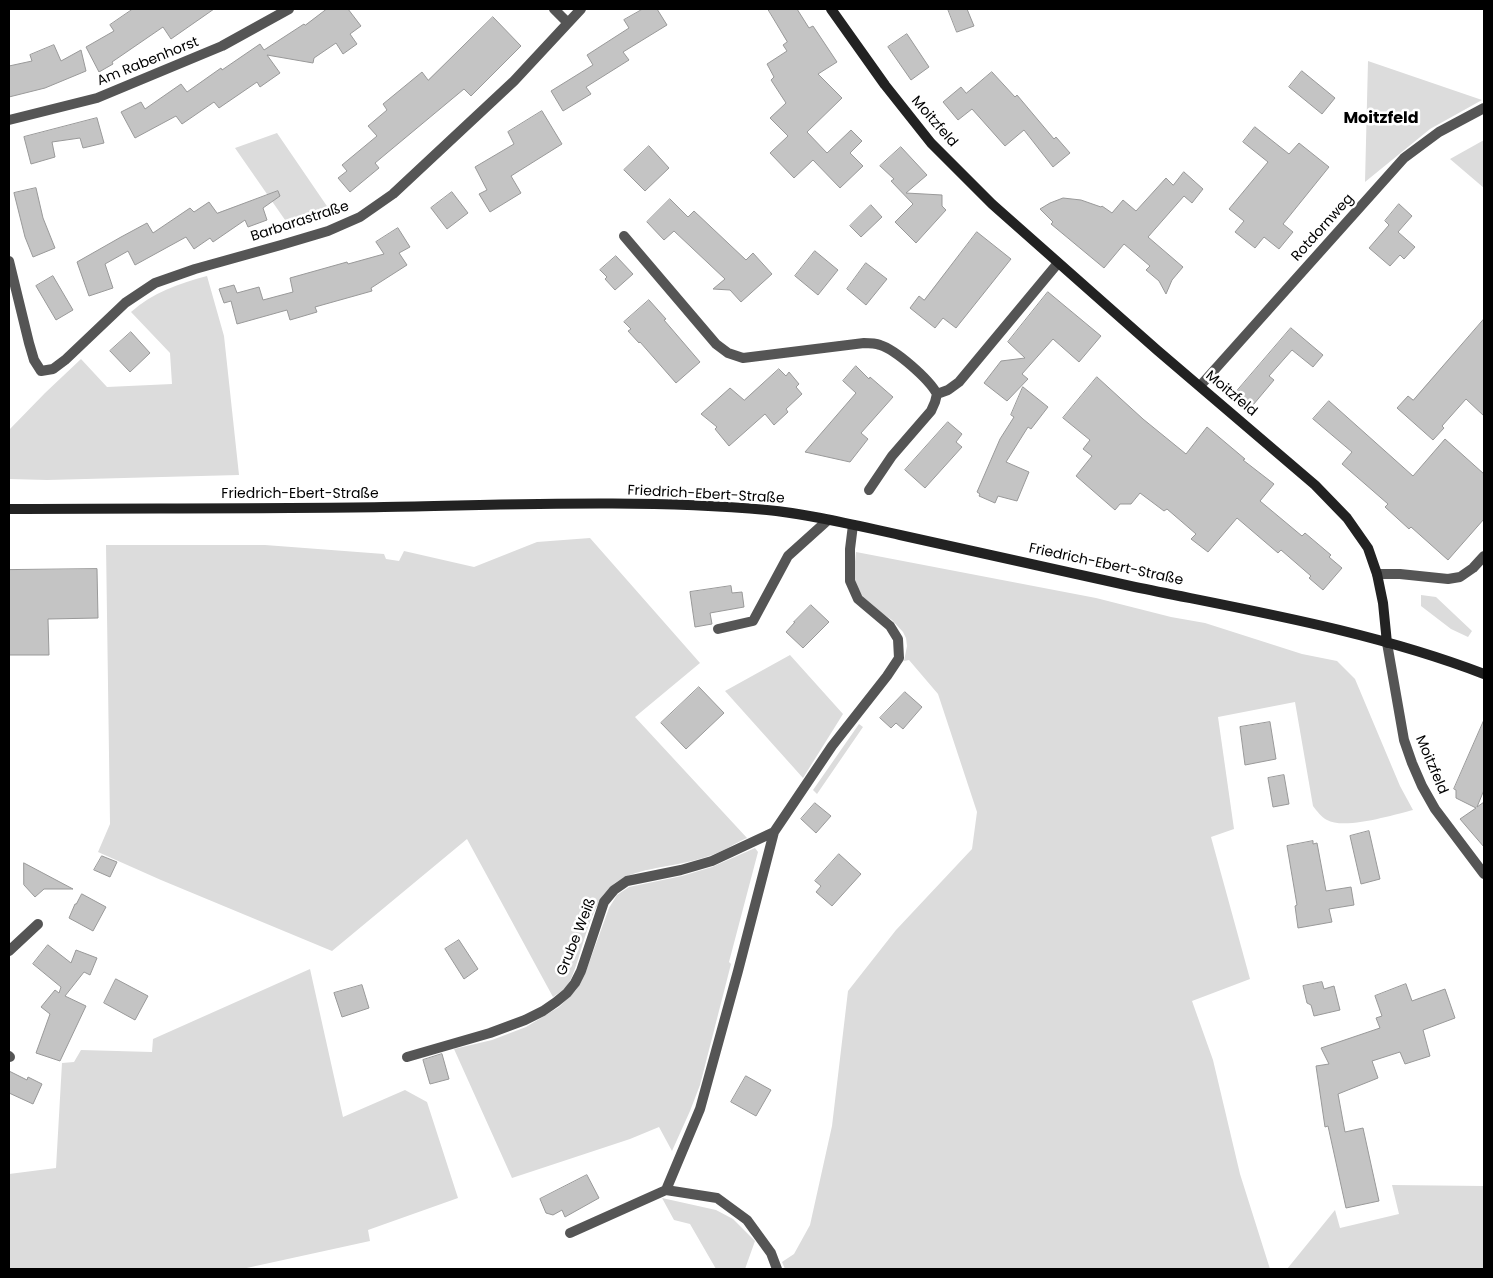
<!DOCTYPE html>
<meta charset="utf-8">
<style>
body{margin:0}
#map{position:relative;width:1493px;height:1278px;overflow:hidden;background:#fff;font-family:Poppins,sans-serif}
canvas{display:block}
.frame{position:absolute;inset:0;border:10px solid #000;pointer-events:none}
</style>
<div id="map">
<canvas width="1493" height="1278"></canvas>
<div class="frame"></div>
</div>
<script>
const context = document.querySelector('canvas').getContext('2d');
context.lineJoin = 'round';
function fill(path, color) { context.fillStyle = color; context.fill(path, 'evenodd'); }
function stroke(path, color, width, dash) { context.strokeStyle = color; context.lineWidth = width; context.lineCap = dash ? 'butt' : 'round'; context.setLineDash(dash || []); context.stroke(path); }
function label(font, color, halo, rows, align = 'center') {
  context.font = font + ' Poppins,sans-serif'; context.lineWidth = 5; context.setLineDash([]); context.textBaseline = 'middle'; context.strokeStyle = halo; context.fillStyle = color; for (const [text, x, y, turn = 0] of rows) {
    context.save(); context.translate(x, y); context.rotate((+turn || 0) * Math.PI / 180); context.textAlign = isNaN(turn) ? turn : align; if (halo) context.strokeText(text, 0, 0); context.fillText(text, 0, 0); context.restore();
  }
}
fill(new Path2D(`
 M1368 61 1482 100 1430 129 1365 182Z
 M277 133 333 215 292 230 235 148Z
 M1484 140V188L1450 159Z
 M207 276 224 336 239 475 47 480 9 479V430L45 393 81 359 107 387 172 384 170 353 131 312C152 293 180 283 207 276Z
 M590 538 700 663 635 717 747 838C735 843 724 851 712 855 701 859 689 862 678 864 650 870 617 871 601 899 586 923 582 953 571 979L566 988 553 997 467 839 332 951 161 880 98 852 110 824 106 545H265L384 554 386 559 399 561 404 551 474 567 537 542Z
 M856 552 1096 598 1171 617 1205 623 1302 654 1337 661 1355 679 1400 786 1413 810C1393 815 1344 830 1327 820 1321 817 1317 811 1313 806L1295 702 1218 717 1234 829 1211 837 1250 979 1192 1001 1213 1060 1240 1174 1270 1269H785L782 1262 794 1254 810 1225 832 1126 848 991 896 930 972 849 977 812 938 694 909 660 904 661 907 646 906 638 903 632 892 620 865 602 853 581Z
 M1421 595 1436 597 1472 631 1468 637 1451 629 1421 606Z
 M790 655 843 714 803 778 725 691Z
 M859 724 863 727 817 794 813 790Z
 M755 848 758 852 729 962 731 964 700 1085 690 1111 672 1151 659 1127 630 1139 512 1178 454 1049 492 1040 526 1027 559 1007 576 990 585 974 609 908 617 895 629 887 682 876 712 867Z
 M310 969 343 1117 405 1090 427 1102 458 1198 368 1230 370 1241 242 1269H9V1174L56 1168 62 1063 74 1062 81 1050 152 1052 153 1039Z
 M1392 1185 1484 1186V1269H1287L1335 1210 1340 1228 1399 1214Z
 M662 1198 716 1210 733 1219 755 1241 745 1269H716L690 1224 674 1220Z`), '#dcdcdc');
const building = new Path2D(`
 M133 9H214L171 39 163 27 112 62 113 64 99 72 86 47 114 31 110 25Z
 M327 9H348L361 26 350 34 357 44 343 54 336 43 314 58 313 63 267 55 280 73 260 87 257 82 219 108 214 102 182 124 176 116 135 138 121 112 141 102 145 109 181 84 187 92 221 68 222 70 260 44 264 50 304 24 305 25Z
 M643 9H657L667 25 623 52 629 60 586 87 591 94 563 111 551 91 593 65 587 55 629 28 624 20Z
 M768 9H797L809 28 813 26 837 62 818 74 842 98 807 132 827 153 851 130 862 141 850 153 863 166 840 188 813 160 794 178 770 153 788 136 770 118 786 103 771 80 774 77 767 64 787 51 783 45 787 42Z
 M948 9H967L974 26 957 32Z
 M493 17 521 46 471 96 464 89 375 163 379 168 350 192 338 178 347 171 342 165 377 136 368 126 387 110 383 104 422 72 428 80Z
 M907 34 929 67 911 80 888 47Z
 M54 45 61 61 81 50 86 71 45 88 9 97V66L32 61 30 55Z
 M1302 71 1335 98 1322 114 1289 87Z
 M992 72 1015 97 1017 95 1054 139 1056 137 1070 153 1053 167 1024 130 1005 146 972 109 958 120 943 102 961 87 966 93Z
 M542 111 562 144 511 176 521 193 490 212 479 194 487 190 475 167 514 144 508 132Z
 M97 118 104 143 83 148 80 138 52 142 55 157 31 164 24 137Z
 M1255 127 1289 154 1299 143 1329 167 1283 224 1293 232 1279 249 1264 237 1255 248 1235 232 1244 221 1229 209 1268 162 1243 142Z
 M649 146 669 168 645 191 624 170Z
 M901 147 927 175 906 193 942 195V206L946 210 916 243 895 222 913 204 891 181 894 179 880 166Z
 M1184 172 1203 189 1192 203 1184 196 1148 237 1183 267 1172 280 1166 294 1159 281 1146 270 1150 266 1124 244 1104 268 1051 224 1053 222 1040 209 1050 203 1063 198 1081 200 1101 207 1102 206 1112 213 1123 200 1136 211 1166 178 1173 185Z
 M36 188 43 218 55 248 33 257 25 237 14 193Z
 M278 191 280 196 263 208 267 220 248 227 245 220 213 242 210 238 194 249 186 237 135 265 128 251 105 264 113 288 89 296 77 262 121 237 147 223 153 233 190 208 194 212 209 202 217 213Z
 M452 192 468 213 447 229 431 208Z
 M670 199 688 217 694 211 746 260 753 253 772 274 741 302 730 290 713 289 725 279 674 231 664 240 647 222Z
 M1399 204 1412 216 1398 232 1415 247 1404 259 1400 255 1390 266 1369 248 1389 225 1385 221Z
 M871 205 882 217 861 237 850 226Z
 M398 228 410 247 399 253 407 265 371 288 372 291 315 307 317 312 290 320 287 310 237 324 231 301 224 303 219 289 234 285 237 293 259 287 263 300 293 292 290 278 347 262 348 264 384 254 376 242Z
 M977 232 1011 259 956 328 943 318 935 328 910 308 919 296 924 300Z
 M815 251 838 270 818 295 795 276Z
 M616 256 633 274 615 290 605 279 607 277 600 270Z
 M866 263 887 279 866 305 847 289Z
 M53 276 73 310 56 320 36 286Z
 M1048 292 1101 336 1079 362 1053 339 1022 374 1028 379 1007 401 984 383 1001 361 1025 358 1008 342Z
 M649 300 666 319 664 320 700 362 676 383 640 342 639 343 628 331 631 329 624 322Z
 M1484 319V416L1466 399 1442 426 1444 428 1433 440 1397 408 1408 396 1413 400Z
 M1291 328 1323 355 1313 367 1292 350 1269 376 1274 380 1253 405 1237 391Z
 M131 332 150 353 130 372 110 351Z
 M856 366 869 379 870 377 893 397 861 433 868 439 850 462 805 452 856 393 843 381Z
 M779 369 786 376 789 372 799 384 796 387 802 394 786 409 788 412 774 425 765 414 729 446 715 429 717 427 701 414 730 388 744 400Z
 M1097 377 1143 419 1186 454 1207 427 1245 459 1243 460 1274 484 1260 501 1302 536 1305 533 1331 555 1329 557 1342 568 1323 590 1309 578 1311 576 1281 550 1278 553 1237 518 1208 552 1191 539 1196 534 1167 509 1164 511 1140 493 1131 504H1120L1115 510 1076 476 1092 456 1083 449 1090 440 1063 418Z
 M1023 387 1048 407 1031 429 1028 427 1006 462 1029 472 1017 501 998 496 995 503 979 496 980 494 977 492 1000 439 1014 417 1011 415Z
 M1329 401 1413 476 1445 439 1484 474V519L1448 560 1411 527 1409 529 1385 507 1388 504 1342 464 1352 452 1313 419Z
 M948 422 962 434 956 442 962 447 925 488 905 470Z
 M97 569 98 618 48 619 49 655H9V570Z
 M731 586 732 593 742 592 744 607 710 613 712 624 695 627 690 592Z
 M811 605 829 622 803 648 786 632 795 622H794Z
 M699 687 724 713 686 749 661 723Z
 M905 692 922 707 903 729 896 723 891 728 880 718Z
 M1484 720V790L1477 807 1484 802V847L1460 819 1476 808 1456 798V790L1454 789Z
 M1270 722 1276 759 1245 765 1240 727Z
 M1284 775 1289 804 1273 807 1268 778Z
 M815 803 831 816 816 833 801 819Z
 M1369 831 1380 879 1361 884 1350 836Z
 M1313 841V844L1317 843 1326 891 1351 887 1354 905 1329 909 1332 922 1298 928 1295 906 1297 905 1287 846Z
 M839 854 861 874 832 906 816 892 821 886 815 881Z
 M102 856 117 862 110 877 94 870Z
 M24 863 73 889H44L35 897 24 885Z
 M82 894 106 907 93 931 69 918 75 904H76Z
 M459 940 478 969 464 979 445 949Z
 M48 945 71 963 76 950 97 958 90 975 84 972 65 996 86 1006 60 1061 36 1053 50 1014 41 1007 55 990 59 993 61 987 33 964Z
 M116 979 148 996 135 1020 104 1003Z
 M1322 982 1324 989 1334 986 1340 1010 1314 1016 1311 1005 1307 1003 1303 986Z
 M1406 984 1412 1001 1445 989 1455 1018 1423 1030 1430 1056 1405 1064 1400 1052 1372 1061 1378 1078 1338 1094 1345 1132 1363 1128 1379 1201 1346 1208 1328 1126 1325 1127 1316 1066 1329 1064 1321 1048 1380 1028 1376 1018 1382 1016 1375 996Z
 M362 985 369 1008 342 1017 334 993Z
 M442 1054 449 1079 430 1084 423 1060Z
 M9 1071 27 1080 28 1077 42 1084 33 1104 9 1093Z
 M746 1076 771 1090 756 1116 731 1102Z
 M587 1175 599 1198 565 1217 562 1210 553 1215 546 1213 540 1199Z`);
fill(building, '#c4c4c4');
stroke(building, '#999', 1);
stroke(new Path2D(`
 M554 9 568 23
 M9 120 97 98 222 46 289 9
 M624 236 716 344 728 353 743 358 864 343C869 343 875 343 880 345 896 350 929 379 937 394
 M9 261 29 343 34 360 41 371 53 369 65 360 125 303 155 283 195 269 281 245 328 231 360 217 393 194 514 81 581 9
 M1200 386 1404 158 1439 132 1484 108
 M869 490 892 456 931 411 935 402 937 394 948 390 959 382 1058 263
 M1377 574H1400L1448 579 1460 577 1473 568 1484 556
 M718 629 753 621 788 556 828 520
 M9 951 38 924
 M9 1056 10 1057
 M407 1057 490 1033 525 1020 543 1011 556 1002 567 993 575 983 581 971 604 902 614 890 627 881 681 870 712 861 774 832
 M570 1233 666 1190
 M777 1269 771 1253 747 1220 717 1198 666 1190 700 1109 738 971 774 832 832 746 887 676 899 658 898 639 890 626 858 599 850 581V549L853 525`), '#555', 10);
stroke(new Path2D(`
 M1387 643 1404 740 1412 763 1422 786 1435 809 1484 874`), '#555', 10);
stroke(new Path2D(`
 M831 9 885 85 931 143 992 204 1157 350 1315 485 1347 518 1368 548 1377 574 1383 603 1387 643
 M9 509C134 508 259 509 384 507 512 505 640 499 767 510 810 514 858 526 900 535 978 552 1056 570 1135 587 1252 611 1372 631 1484 674`), '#222', 10);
label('14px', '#000', '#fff', [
 ["Am Rabenhorst",148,62,-22],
 ["Moitzfeld",934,122,49],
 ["Barbarastraße",300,222,-18],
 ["Rotdornweg",1323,228,-48],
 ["Moitzfeld",1231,394,40],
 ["Friedrich-Ebert-Straße",300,494],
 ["Friedrich-Ebert-Straße",706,495,3],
 ["Friedrich-Ebert-Straße",1106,565,12],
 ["Moitzfeld",1431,765,67],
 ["Grube Weiß",577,937,-68]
]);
label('bold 16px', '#000', '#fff', [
 ["Moitzfeld",1381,119]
]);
</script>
